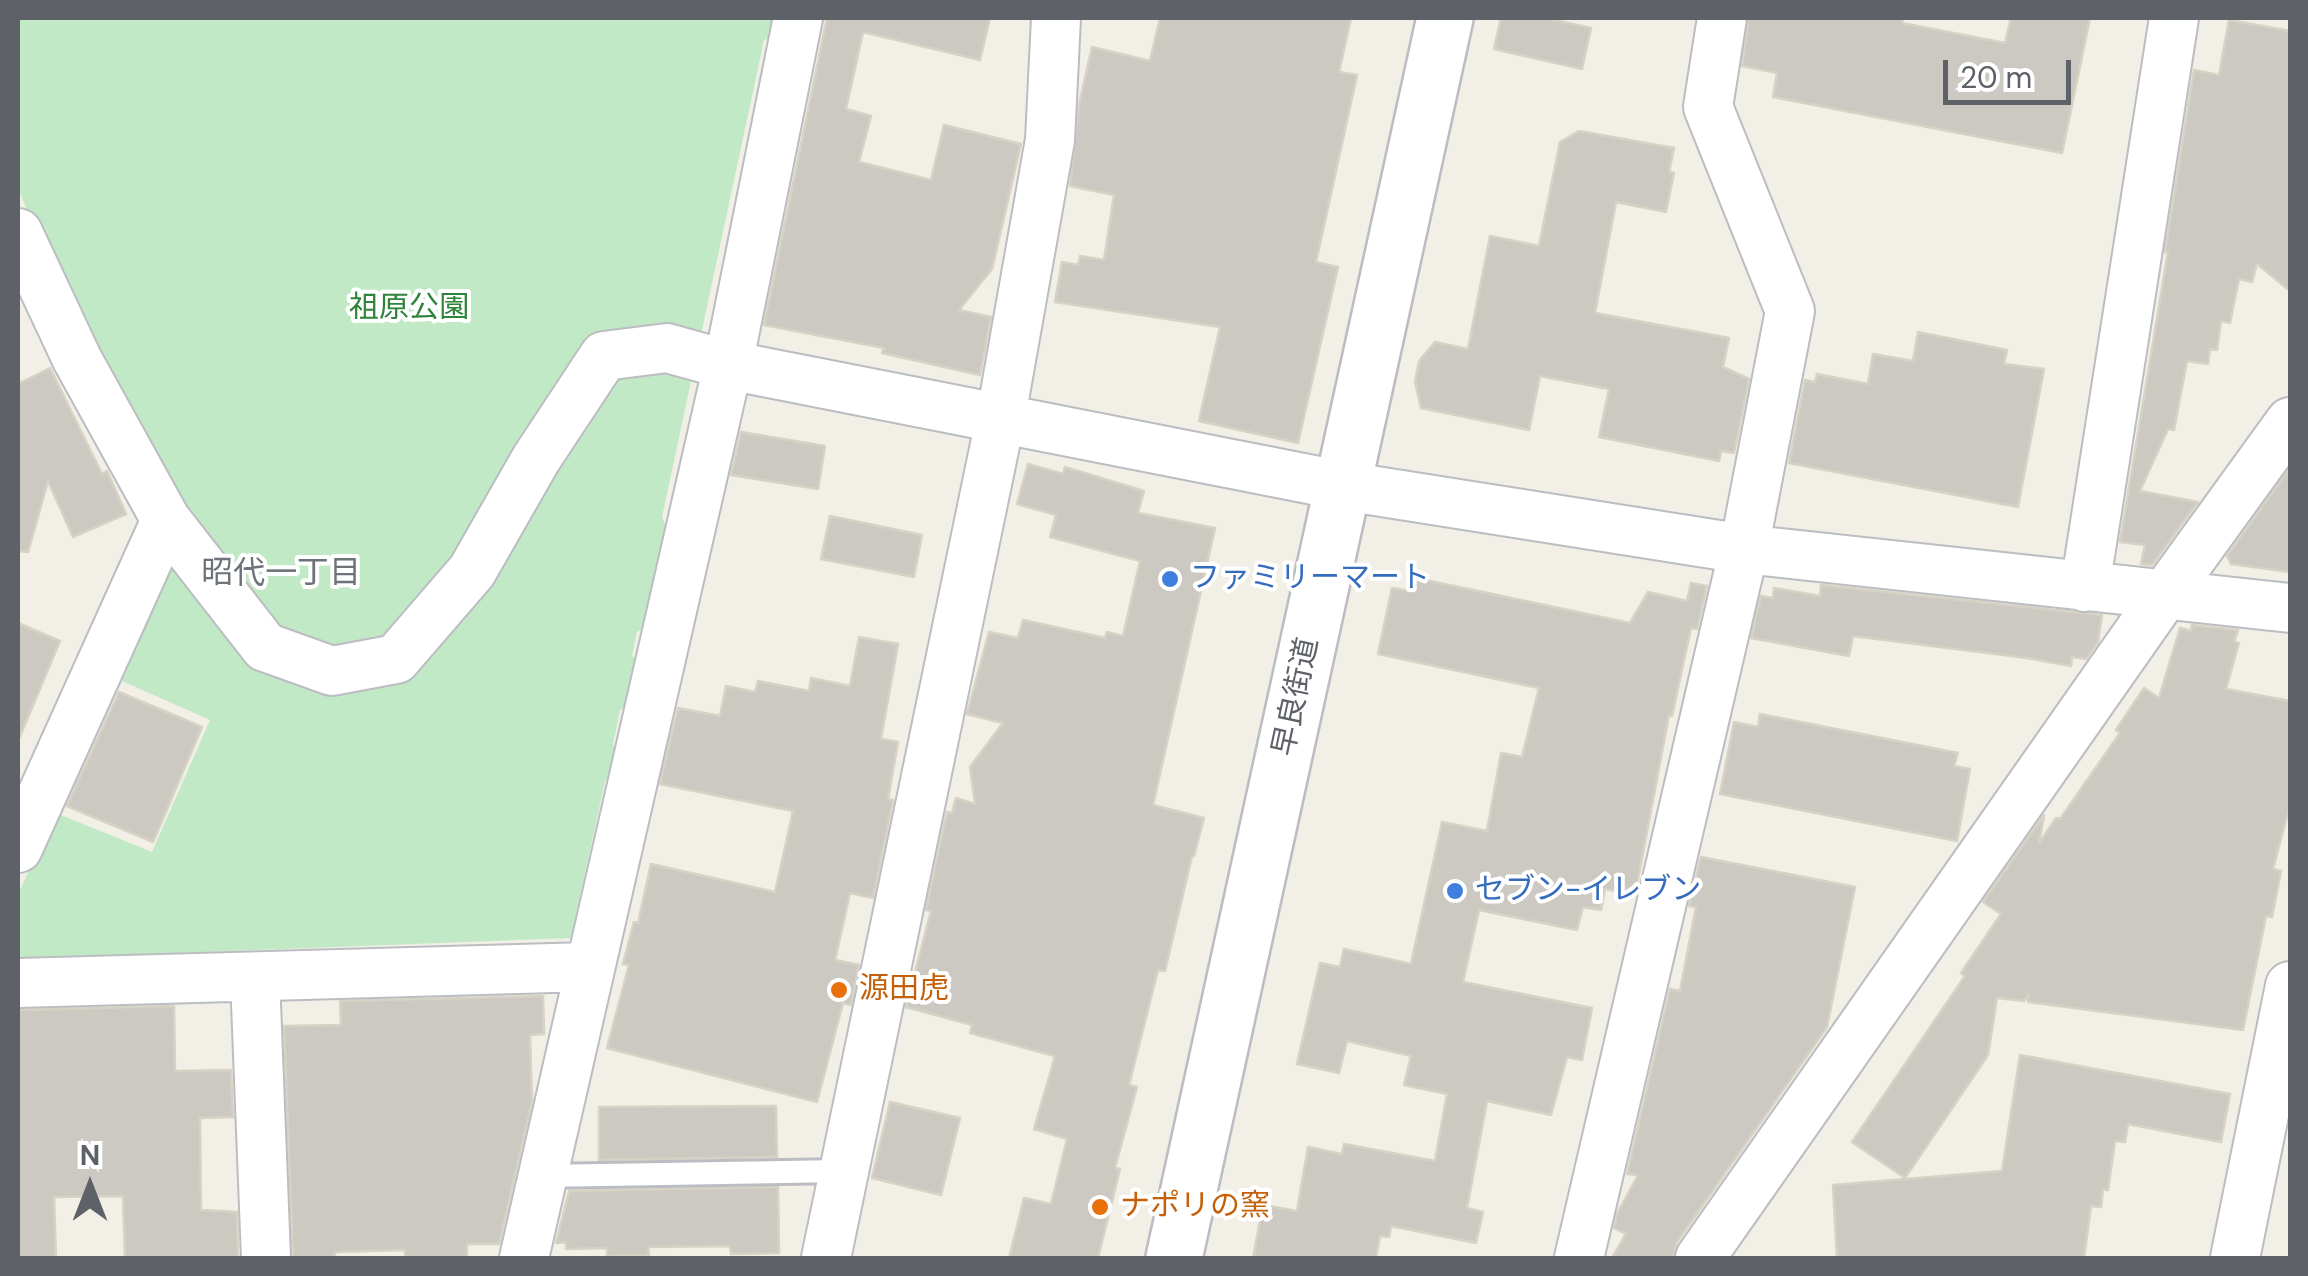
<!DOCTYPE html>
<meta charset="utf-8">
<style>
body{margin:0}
#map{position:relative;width:2308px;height:1276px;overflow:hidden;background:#f1efe6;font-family:"DM Sans",sans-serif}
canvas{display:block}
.frame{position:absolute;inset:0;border:20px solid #5e6167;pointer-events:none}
.north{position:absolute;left:40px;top:1136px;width:100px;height:100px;-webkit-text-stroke:8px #fff;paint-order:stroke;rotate:0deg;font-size:28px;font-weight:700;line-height:40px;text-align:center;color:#5e6167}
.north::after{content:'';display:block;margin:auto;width:35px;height:45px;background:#5e6167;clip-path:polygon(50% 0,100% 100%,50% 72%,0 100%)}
.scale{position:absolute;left:1943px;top:60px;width:128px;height:45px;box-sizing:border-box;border:5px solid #5e6167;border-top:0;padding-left:12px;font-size:30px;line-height:35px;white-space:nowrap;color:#5e6167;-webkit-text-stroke:8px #fff;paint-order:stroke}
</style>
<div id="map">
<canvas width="2308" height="1276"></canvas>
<div class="frame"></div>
<div class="north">N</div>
<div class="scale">20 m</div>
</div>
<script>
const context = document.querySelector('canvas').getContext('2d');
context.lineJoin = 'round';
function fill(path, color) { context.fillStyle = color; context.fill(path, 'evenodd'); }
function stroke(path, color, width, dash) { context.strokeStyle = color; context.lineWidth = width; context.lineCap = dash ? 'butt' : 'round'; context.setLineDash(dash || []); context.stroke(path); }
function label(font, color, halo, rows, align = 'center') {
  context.font = font + ' "DM Sans","Noto Sans JP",sans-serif'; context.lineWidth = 8; context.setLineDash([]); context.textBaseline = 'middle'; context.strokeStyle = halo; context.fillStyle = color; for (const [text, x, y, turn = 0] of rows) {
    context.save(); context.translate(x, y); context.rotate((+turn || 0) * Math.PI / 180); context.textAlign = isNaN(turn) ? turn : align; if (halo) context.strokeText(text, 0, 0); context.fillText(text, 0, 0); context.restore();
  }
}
fill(new Path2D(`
 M18 18H786L783 33 764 40 662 517 667 530 652 625 637 632 632 656 644 666 641 696 620 710 613 745 623 764 605 781 571 938 18 959V894L56 813 152 852 210 720 122 681 173 563 152 446 39 239 18 188Z`), '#c2e9c5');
const building = new Path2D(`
 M827 18H990L980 60 863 32 846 109 871 116 859 162 931 180 944 125 1021 144 992 269 959 310 991 317 980 375 882 353 884 348 764 325Z
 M1160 18H1351L1339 72 1357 75 1316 262 1338 267 1298 443 1199 421 1220 327 1055 302 1062 262 1078 265 1080 256 1104 260 1114 195 1070 186 1079 105 1092 47 1150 61Z
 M1501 18H1546L1591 28 1582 69 1494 49Z
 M1749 18H1903L1902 23 2005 43 2011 18H2090L2062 153 1773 97 1777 73 1742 66Z
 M2229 20 2290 31V291L2257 264 2252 282 2239 279 2230 323 2221 321 2217 350 2210 349 2208 364 2187 361 2174 430 2168 429 2140 491 2198 502 2152 565 2141 564 2145 545 2120 542 2168 252H2165L2194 70 2219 75Z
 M1579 131 1674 148 1669 172 1674 173 1666 212 1616 202 1595 313 1729 338 1723 367 1749 379 1734 453 1721 451 1719 461 1599 437 1609 389 1540 376 1529 430 1421 408 1415 382 1419 361 1435 342 1468 349 1490 236 1539 246 1560 142Z
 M1918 332 2007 350 2004 364 2044 369 2018 507 1789 463 1805 380 1815 382 1817 374 1868 384 1873 354 1913 361Z
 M50 368 102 474 107 471 126 514 73 537 48 481 28 552 18 551V384Z
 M741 432 825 446 818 489 731 475Z
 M1028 464 1063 474 1065 467 1144 491 1138 513 1215 528 1153 805 1204 818 1194 856H1192L1165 971 1158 970 1129 1085 1137 1087 1115 1168 1120 1169 1098 1258H1009L1024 1198 1051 1204 1067 1139 1034 1129 1055 1056 970 1033 972 1025 906 1007 931 911 926 910 947 812 952 813 956 798 975 804 970 767 1003 723 967 714 989 632 1018 638 1023 620 1105 638 1107 632 1123 636 1140 561 1050 537 1056 515 1017 504Z
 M2290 468V572L2231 564 2227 556Z
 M830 516 922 535 914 577 821 559Z
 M1416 578 1630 623 1648 592 1687 601 1691 583 1707 586 1697 629 1691 628 1672 716 1669 715 1635 895 1605 889 1601 910 1583 907 1577 930 1479 910 1463 982 1592 1008 1582 1060 1567 1057 1551 1115 1487 1101 1467 1208 1483 1212 1476 1243 1391 1226 1389 1237 1380 1236 1376 1258H1253L1263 1205 1297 1211 1308 1147 1342 1154 1344 1144 1435 1161 1447 1094 1404 1085 1411 1056 1347 1041 1339 1073 1297 1064 1320 963 1340 967 1344 949 1411 964 1442 822 1487 831 1501 753 1522 757 1539 688 1378 654 1392 588 1414 592Z
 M1821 585 2102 615 2098 642 2086 659 2072 657 2071 666 2027 658 1853 636 1849 656 1751 638 1761 596 1773 598 1774 588 1820 596Z
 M18 623 60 641 18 741Z
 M2192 625 2238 630 2234 642 2239 643 2226 689 2290 701V805L2273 869 2281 871 2272 917 2266 916 2243 1030 2028 1002 2029 994 2024 1001 1997 998 1988 1055 1905 1178 1852 1142 1965 976 1961 973 2001 914 1983 902 2044 815 2039 843 2056 818 2060 819 2120 733 2116 730 2144 688 2159 698 2180 628 2191 631Z
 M859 637 898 644 881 739 898 742 888 799 893 800 873 898 850 893 835 960 859 965 851 1005 843 1003 817 1102 607 1048 629 965 623 964 634 922 638 923 651 864 775 892 793 811 660 784 678 708 720 716 726 686 755 692 758 681 809 691 811 678 850 686Z
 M119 692 202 727 153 842 67 806Z
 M1760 714 1958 753 1954 766 1970 769 1957 841 1720 794 1734 722 1758 727Z
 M1701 857 1855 887 1827 1027 1677 1242 1673 1258H1612L1626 1234 1614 1228 1617 1214 1638 1175 1627 1174 1670 989 1680 991 1696 907 1689 906Z
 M543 996 544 1034 530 1035 532 1101 499 1244H467V1258H405V1250L335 1252V1258H293L284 1026 341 1025 340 1001Z
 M174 1006 175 1071 231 1070 233 1117 200 1118 201 1210 237 1212 238 1258H125L123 1196 54 1197 56 1258H18V1010Z
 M2020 1055 2230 1094 2221 1142 2128 1124 2125 1142 2115 1141 2108 1190 2103 1189 2101 1207 2091 1206 2084 1258H1837L1833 1185 2002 1171Z
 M890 1102 960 1118 941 1195 872 1178Z
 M776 1106 777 1157 599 1160V1107Z
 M778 1187 779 1253 731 1254 730 1246 648 1247 649 1255 607 1256V1248L566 1249V1242L556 1243 569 1191Z`);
fill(building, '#ccc9c3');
stroke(building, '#d6d2c4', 2.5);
const service = new Path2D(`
 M542 1176 844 1171`);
const minor = new Path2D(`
 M18 233 77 359 166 520 18 848
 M166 520 265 647 332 671 396 659 472 571 536 459 604 356 667 348 728 365 1344 486 1744 549 2290 608
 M2085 587 2174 18
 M255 978 266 1258
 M18 983 589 967
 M524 1258 728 365 798 18
 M826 1258 1001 416 1050 140 1056 18
 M1579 1258 1744 549 1790 311 1708 107 1722 18
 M1700 1258 2164 596 2290 422
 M2235 1258 2290 986`);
const tertiary = new Path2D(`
 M1174 1258 1445 18`);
stroke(service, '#bbbdc2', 28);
stroke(minor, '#bbbdc2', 52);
stroke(tertiary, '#bbbdc2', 60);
stroke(service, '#fff', 22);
stroke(minor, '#fff', 48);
stroke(tertiary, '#fff', 55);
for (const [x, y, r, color] of [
 [1170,579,10,"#3f7fe0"],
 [1455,891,10,"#3f7fe0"],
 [839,990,10,"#e8710a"],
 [1100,1207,10,"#e8710a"]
]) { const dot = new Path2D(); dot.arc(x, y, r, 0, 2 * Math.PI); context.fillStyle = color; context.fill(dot); stroke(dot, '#fff', 4); }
label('30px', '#30833a', '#fff', [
 ["祖原公園",409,309]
]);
label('30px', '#366cbe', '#fff', [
 ["ファミリーマート",1190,579],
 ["セブン-イレブン",1475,891]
], 'left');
label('30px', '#5e6167', '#fff', [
 ["早良街道",1297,697,-78]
]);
label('30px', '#c56008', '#fff', [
 ["源田虎",859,990],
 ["ナポリの窯",1120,1207]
], 'left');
label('32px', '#6e7379', '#fff', [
 ["昭代一丁目",281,575]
]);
</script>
